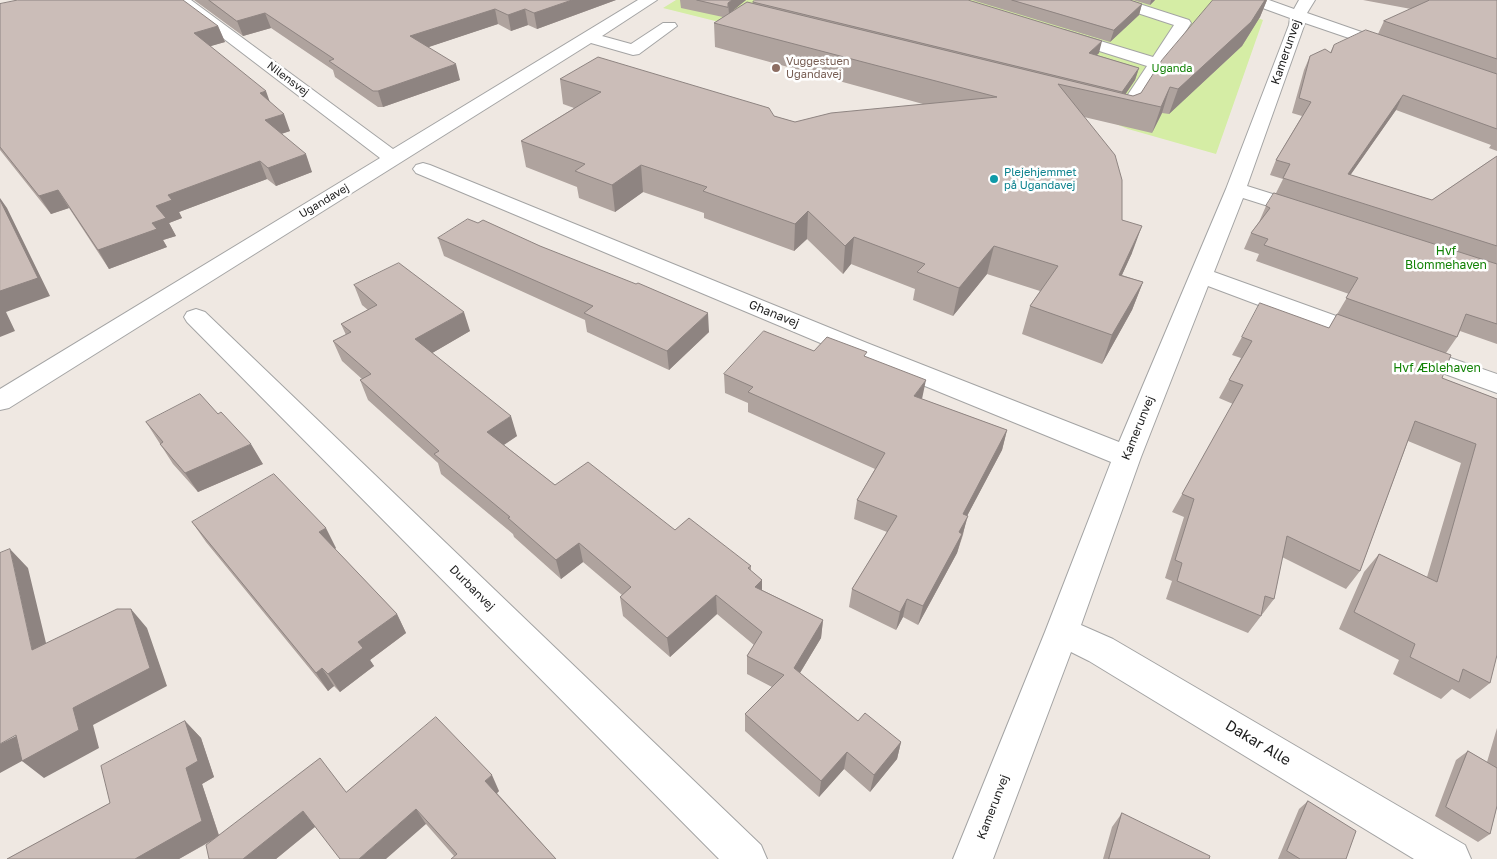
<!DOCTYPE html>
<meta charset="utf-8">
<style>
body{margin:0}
canvas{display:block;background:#efe8e2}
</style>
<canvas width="1497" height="859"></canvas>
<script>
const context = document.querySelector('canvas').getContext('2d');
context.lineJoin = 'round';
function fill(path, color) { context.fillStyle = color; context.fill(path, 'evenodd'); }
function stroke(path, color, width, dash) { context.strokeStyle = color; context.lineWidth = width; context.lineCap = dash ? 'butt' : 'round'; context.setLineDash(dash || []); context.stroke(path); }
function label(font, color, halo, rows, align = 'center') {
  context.font = font + ' "Golos Text",sans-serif'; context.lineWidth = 5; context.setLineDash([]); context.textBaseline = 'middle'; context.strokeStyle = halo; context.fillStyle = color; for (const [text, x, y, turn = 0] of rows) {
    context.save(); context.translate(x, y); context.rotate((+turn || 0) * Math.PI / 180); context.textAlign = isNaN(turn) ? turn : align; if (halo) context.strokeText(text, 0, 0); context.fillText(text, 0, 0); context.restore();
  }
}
fill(new Path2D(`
 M676 0H1213L1263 20 1216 154 1128 129 1097 116 663 8Z`), '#d5eda5');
const minor = new Path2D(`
 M173 0H191L393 149 638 0H657L602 36 631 44 663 23H675L677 26 639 54 633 55 591 43 9 408 0 410V389L380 158Z
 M1104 0H1127L1189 20 1191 23 1131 118 1124 120 1103 115 1100 111 1103 107 1109 106 1119 108 1147 66 1058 38 1056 35 1058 32 1064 30 1153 57 1174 25 1107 3Z
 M1246 0H1269L1294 9 1299 0H1315L1307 13 1396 44 1398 47 1396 50H1384L1305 23 1247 186 1314 207 1317 212 1314 217 1306 218 1243 198 1214 272 1375 330 1378 336 1375 342 1366 344 1357 342 1208 286 1141 457 1081 625 1113 639 1465 845 1471 859H1414L1089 661 1071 652 993 859H953L1045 632 1111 462 849 355 416 173 413 169 416 165 423 163 430 165 867 343 1119 442 1226 189 1289 25 1290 18 1249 3Z
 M196 309 205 312 761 845 767 859H719L187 322 184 317 187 312Z
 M1413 345 1497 374V393L1404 359 1400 353 1404 347Z`);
stroke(minor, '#a4a4a4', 2);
fill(minor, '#fff');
fill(new Path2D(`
 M194 0H616L537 29 528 25 511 31 498 24 428 47 460 80 383 107H378L335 77 333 70 271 28 243 36Z
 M680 0H746L730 12 753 3V2L1099 53 1097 55 1139 68 1135 80 1125 94 1133 96 1141 93 1213 0H1267L1260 17 1242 46 1169 114 1162 113 1152 133 1084 117 1122 220 1132 253 1122 275 1143 282 1132 310 1102 364 1022 334 1030 306 1040 291 987 274 953 316 913 300 915 289 851 264 843 274 807 239 794 251 704 218V213L643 192 615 212 579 198 577 187 526 167 521 141 574 108 563 104 560 79 774 116 795 122 923 104 715 47 714 23 723 17 681 8Z
 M972 0H1130L1142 4 1139 15 1110 42Z
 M1133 0H1155L1150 5Z
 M1363 0H1497V151L1489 148 1491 145 1396 110 1350 175 1432 200 1497 156V344L1460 331 1457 337 1446 353 1442 378 1497 399 1490 683 1470 699 1452 689 1441 699 1393 674 1399 660 1339 629 1364 572 1379 554 1427 577 1461 463 1408 441 1360 571 1346 589 1282 557 1274 599 1248 633 1166 599 1172 581 1165 578 1184 517 1172 512 1233 404 1219 398 1229 380 1241 358 1232 355 1242 337 1329 328 1349 294 1256 261 1259 254 1244 249 1251 233 1259 222 1266 206 1276 193 1283 179 1270 175 1276 160 1302 116 1292 113 1304 70 1310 56 1330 53 1334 45 1378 34 1384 21 1411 9Z
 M0 4 218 26 225 42 210 46 270 102 290 131 281 134 312 172 276 186 267 179 179 212 182 218 169 223 176 236 163 240 167 247 109 269 69 208 51 214 0 150Z
 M478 223 540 246 709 332 669 370 587 332 585 320 444 256 438 238Z
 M354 285 470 331 432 353 517 436 504 445 555 485 675 530 751 566V571L762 590 823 620 821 638 800 673 858 721 901 742 897 759 870 792 844 769 819 797 745 731V714L772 687 747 674V656L754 645 717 614 670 657 623 616 620 597 622 595 583 562 561 579 514 537 513 534 441 474 438 463 368 400 360 380 362 379 342 361 333 341 346 335 341 324 368 310 362 305Z
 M814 351 867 357 922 399 1007 430 1002 450 967 516 963 535 957 553 918 625 903 617 896 630 849 607 852 589 887 532 854 519 857 500 875 469 748 412V403L725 393 724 374Z
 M146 422 263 464 198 492 173 464Z
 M192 522 336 548 335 549 397 614 406 633 370 660 374 666 340 692 334 686 328 691 206 542Z
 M185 721 201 738 214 777 202 784 219 835 346 792 499 791 497 793 556 859 454 856 426 824 315 827 276 859H209L215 839 179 859H7L110 803Z
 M1497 728V806L1490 834 1478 842 1435 816 1456 760 1468 751 1487 762Z
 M1308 801 1346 859H1278L1299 809Z
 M1122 813 1209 859H1103L1112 827Z`), '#afa39e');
fill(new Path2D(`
 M572 0H616L537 29 534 13Z
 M732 0H746L729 14 728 3Z
 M1151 0H1155L1150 5Z
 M1265 0H1267L1260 17 1242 46 1169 114 1178 89Z
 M1142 4 1139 15 1110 42 1114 30Z
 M495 9 498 24 414 52 410 36Z
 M525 9 528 25 511 31 508 15Z
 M265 13 271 28 243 36 237 21Z
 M218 26 225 42 201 49 194 33Z
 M1102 41 1099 53 1086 65 1089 53Z
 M456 64 460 80 383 107 378 91Z
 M1139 68 1135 80 1123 98H1120L1122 92Z
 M1170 87 1162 113 1152 133 1161 107Z
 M266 91 272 108 260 93Z
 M1403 95 1396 110 1340 190 1348 174Z
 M284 114 290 131 272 137 265 120Z
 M306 154 312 172 276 186 268 168Z
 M260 161 267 179 179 212 182 218 169 223 176 236 163 240 167 247 109 269 98 250 152 223 156 206 168 195Z
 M641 165 643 192 615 212 612 185Z
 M58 190 69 208 51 214 39 196Z
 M0 198 7 208 50 296 6 312 15 331 0 337Z
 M808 211 807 239 794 251 795 224Z
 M1142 226 1132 253 1109 303 1119 275Z
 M854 237 851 264 843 274 845 246Z
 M994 246 987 274 953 316 959 288Z
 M1143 282 1132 310 1102 364 1112 335Z
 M464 312 470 331 422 359 415 339Z
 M708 313 709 332 669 370 667 351Z
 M926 380 922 399 914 396Z
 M511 416 517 436 493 452 487 432Z
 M1007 430 1002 450 958 533 963 514Z
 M251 444 263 464 198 492 185 473Z
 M968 516 957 553 918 625 923 606 959 532Z
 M326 528 336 548 330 552 319 532Z
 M579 543 583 562 561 579 556 560Z
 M10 549 28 568 52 668 32 650Z
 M762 580V599L755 587Z
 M716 595 717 614 670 657 667 638Z
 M907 599 903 617 896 630 900 612Z
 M131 609 147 628 167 686 93 725 99 748 44 778 22 761 0 773V744L73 708Z
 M397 614 406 633 370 660 374 666 340 692 328 674 358 642Z
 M823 620 821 638 792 686 794 668Z
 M322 668 334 686 328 691 316 673Z
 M185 721 201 738 214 777 202 784 219 836 179 859H135L186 768Z
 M901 742 897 759 870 792 874 775Z
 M847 752 844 769 819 797 821 781Z
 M492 775 499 791 493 797 485 781Z
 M416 809 426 824 386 859H359Z
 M303 811 316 826 276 859H243Z`), '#8e8481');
const building = new Path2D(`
 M18 0H183L218 26 194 33 266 91 260 93 284 114 265 120 306 154 268 168 260 161 168 195 172 200 156 206 166 218 152 223 157 229 98 250 58 190 39 196 0 147V4Z
 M209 0H572L534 13 525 9 508 15 495 9 410 36 456 64 378 91H373L329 61 334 59 265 13 237 21Z
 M697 0H732L728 3V7Z
 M755 0H968L1102 41 1089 53 1139 68 1122 92 753 2Z
 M1012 0H1130L1142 4 1114 30Z
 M1213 0H1265L1251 22 1178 89 1170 87 1161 107 1058 84 1115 155 1122 180V220L1142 226 1119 275 1143 282 1112 335 1030 306 1058 266 994 246 959 288 917 272 925 264 854 237 845 246 808 211 795 224 703 191 707 187 641 165 612 185 575 171 585 164 521 141 601 92 560 79 598 57 769 108 774 116 795 122 831 113 997 97 714 23 747 2 1133 96 1141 93 1162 60Z
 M1430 0H1497V59L1384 21Z
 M1366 30 1497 74V129L1403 95 1348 174 1432 200 1497 156V246L1283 178 1290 164 1276 160 1311 102 1299 98 1310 56 1325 49 1331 53 1334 45Z
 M1274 193 1497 264V324L1466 314 1457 337 1346 298 1358 278 1264 245 1268 239 1251 233 1270 208 1266 206Z
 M0 200 38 278 0 291Z
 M468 219 478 223 483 220 540 246 636 284 638 283 708 313 667 351 584 313 593 306 438 238Z
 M399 263 464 312 415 339 511 416 487 432 555 485 588 462 675 530 689 518 751 566 748 568 762 580 755 587 823 620 794 668 858 721 865 713 901 742 874 775 847 752 821 781 745 714 784 675 747 656 762 632 716 595 667 638 620 597 631 587 579 543 556 560 508 518 510 517 434 454 439 451 360 380 371 374 333 341 351 332 341 324 377 305 354 285Z
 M1260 303 1329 328 1337 314 1451 355 1442 378 1497 399V655L1490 683 1463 669 1459 682 1410 657 1415 644 1354 612 1379 554 1437 582 1476 444 1415 421 1360 571 1287 536 1274 599 1265 596 1261 616 1177 581 1182 563 1175 560 1194 499 1182 494 1243 385 1229 380 1252 341 1242 337Z
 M764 331 814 351 827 337 867 352 864 356 926 380 914 396 1007 430 963 514 968 516 959 532 962 534 923 606 907 599 900 612 852 589 897 516 857 500 885 453 748 392 753 387 724 374Z
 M200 394 218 414 221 412 251 444 185 473 160 444 163 442 146 422Z
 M274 474 326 528 319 532 397 614 358 642 363 648 328 674 322 668 316 673 192 522Z
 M10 549 32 650 117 609H131L150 668 73 708 79 730 22 761 16 735 0 744V553Z
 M436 717 492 775 485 781 556 859H451L457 854 416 809 359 859H340L303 811 243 859H209L206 845 320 758 346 792Z
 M185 721 198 761 186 768 202 821 135 859H7L110 803 101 766Z
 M1468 751 1497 768V806L1490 834 1446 807Z
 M1308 801 1356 831 1346 859H1300L1287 851Z
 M1122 813 1210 856 1209 859H1109Z`);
fill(building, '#cbbdb8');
stroke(building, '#8e8481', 1);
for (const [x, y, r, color] of [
 [776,68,5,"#8d6e63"],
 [994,179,5,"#0f9aa8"]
]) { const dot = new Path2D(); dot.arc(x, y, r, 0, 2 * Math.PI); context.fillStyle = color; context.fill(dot); stroke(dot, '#fff', 2); }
label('11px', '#785e54', '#fff', [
 ["Vuggestuen",786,62],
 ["Ugandavej",786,75]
], 'left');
label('11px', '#118205', '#fff', [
 ["Uganda",1172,69]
]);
label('11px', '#1d1d1d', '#fff', [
 ["Nilensvej",288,79,37],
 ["Ugandavej",324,201,-31]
]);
label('11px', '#0d838f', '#fff', [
 ["Plejehjemmet",1004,173],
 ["på Ugandavej",1004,186]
], 'left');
label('12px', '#1d1d1d', '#fff', [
 ["Kamerunvej",1286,52,-71],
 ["Ghanavej",774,314,22],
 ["Kamerunvej",1138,428,-68],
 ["Durbanvej",472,588,45],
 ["Kamerunvej",993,807,-69]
]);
label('12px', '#118205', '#fff', [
 ["Hvf",1446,251],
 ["Blommehaven",1446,265],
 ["Hvf Æblehaven",1437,368]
]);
label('15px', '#1d1d1d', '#fff', [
 ["Dakar Alle",1258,743,31]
]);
</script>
